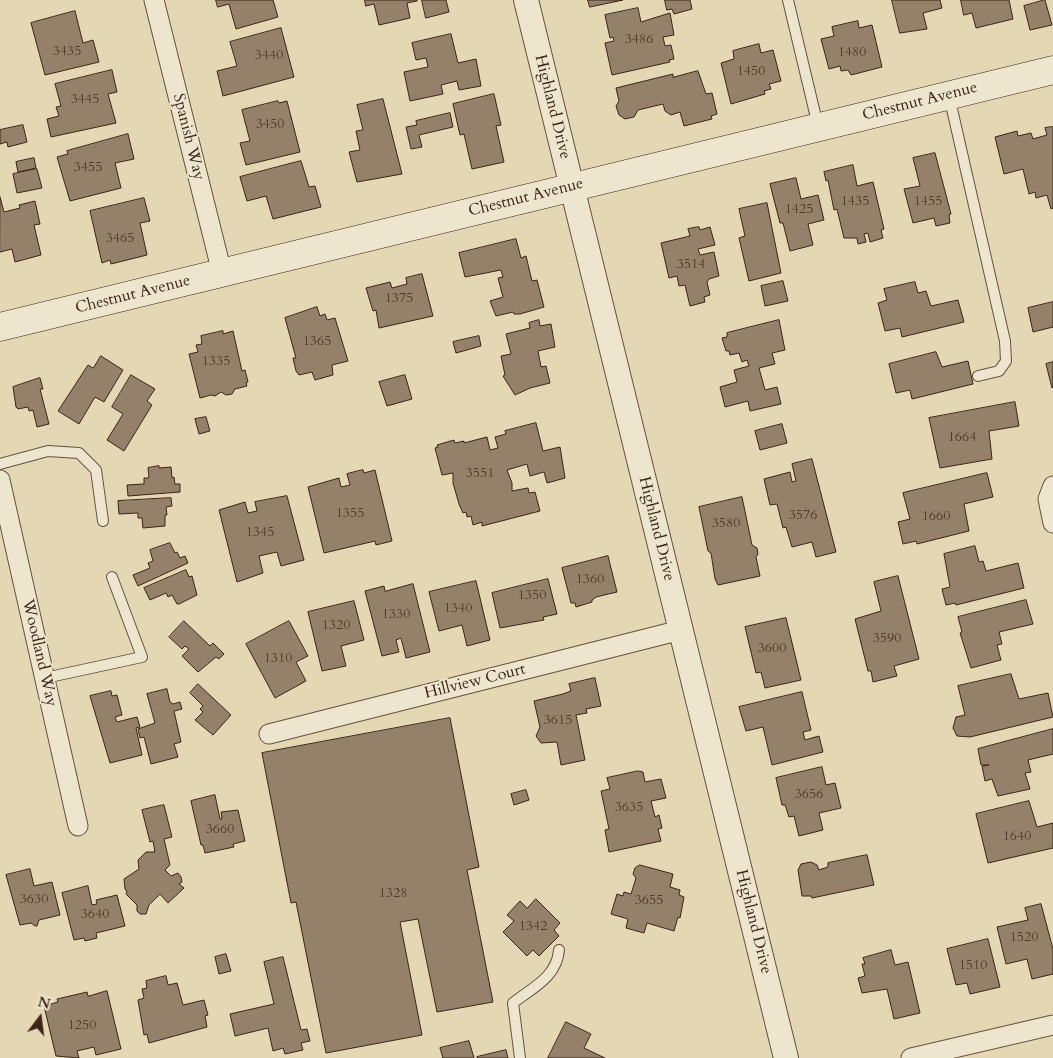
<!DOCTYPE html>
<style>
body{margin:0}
#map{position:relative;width:1053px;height:1058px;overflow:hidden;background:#e4d7b3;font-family:Cardo,serif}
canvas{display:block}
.north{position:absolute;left:15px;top:993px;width:50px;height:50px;-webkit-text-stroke:4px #ede5ce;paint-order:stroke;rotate:15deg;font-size:14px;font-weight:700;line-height:20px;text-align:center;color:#3c2418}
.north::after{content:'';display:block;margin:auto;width:18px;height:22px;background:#3c2418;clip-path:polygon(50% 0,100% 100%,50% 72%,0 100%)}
</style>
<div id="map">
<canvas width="1053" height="1058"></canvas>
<div class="north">N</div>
</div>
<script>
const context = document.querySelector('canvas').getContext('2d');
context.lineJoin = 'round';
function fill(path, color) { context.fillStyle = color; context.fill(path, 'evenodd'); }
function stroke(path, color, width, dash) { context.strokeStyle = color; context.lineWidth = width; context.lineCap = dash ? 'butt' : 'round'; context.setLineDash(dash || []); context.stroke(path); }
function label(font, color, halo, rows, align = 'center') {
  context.font = font + ' Cardo,serif'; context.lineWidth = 4; context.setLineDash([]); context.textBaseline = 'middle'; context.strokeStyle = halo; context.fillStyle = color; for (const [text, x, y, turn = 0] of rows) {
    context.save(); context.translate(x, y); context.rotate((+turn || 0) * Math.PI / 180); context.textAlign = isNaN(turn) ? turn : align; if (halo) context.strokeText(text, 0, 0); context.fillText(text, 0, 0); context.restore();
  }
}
const building = new Path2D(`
 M216 0H273L278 17 236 29 229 4 218 7Z
 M365 0H417V1L407 3 410 18 379 25 374 4 366 6Z
 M422 0H446L449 12 426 18Z
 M588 0H623L590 7Z
 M665 0H690L692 9 674 14 672 9 667 10Z
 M892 0H940L942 8 923 13 927 29 900 33Z
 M961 0H1009L1013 19 976 28 972 13 964 15Z
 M1045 0 1052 25 1030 30 1024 6Z
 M638 8 641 22 670 13 674 35 663 37 665 46 671 45 674 59 669 60 670 62 612 75 605 43 614 41 613 37 610 38 605 15Z
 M75 11 83 43 93 40 99 62 45 75 31 23Z
 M858 21 859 28 872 25 882 67 851 75 848 70 841 71 840 66 829 69 821 39 834 36 832 27Z
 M281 28 294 77 223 96 217 71 237 66 230 42Z
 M451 34 458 63 476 59 481 86 459 90 457 81 441 85 443 94 410 101 404 72 428 67 426 58 416 60 412 43Z
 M759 44 761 53 773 50 781 81 769 84 771 89 764 91 765 94 731 104 721 63 734 59 733 51Z
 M112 70 117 92 108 94 116 123 51 137 47 119 59 116 56 107 61 106 55 84Z
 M698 71 706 94 712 93 717 114 711 116 712 119 684 126 680 112 671 115 665 111 663 104 638 110 634 117 625 119 619 115 616 106 619 101 616 88 673 74V77Z
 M494 94 501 125 496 126 504 162 472 169 464 134 460 135 453 104Z
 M383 99 402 174 357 182 349 152 360 150 356 131 363 130 357 105Z
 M278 101 279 103 287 101 300 152 246 165 240 143 250 141 242 110Z
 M450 113 453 127 419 135 422 147 411 149 406 127 417 125 416 121Z
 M23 125 27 142 8 147 7 142 0 144V130Z
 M1053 127V208L1051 209 1047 195 1036 198 1035 192 1029 194 1023 169 1004 174 995 137 1017 131 1018 136 1031 133 1033 139 1047 135 1045 128Z
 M128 134 134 159 115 163 121 188 70 201 57 157 68 154 67 151Z
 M935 153 951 214 949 215 950 223 936 226 934 218 913 223 904 189 920 186 913 158Z
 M34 158 36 168 18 172 16 162Z
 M301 161 309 187 315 186 321 207 273 219 266 196 247 201 240 177Z
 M853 165 857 186 873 182 884 229 881 230 883 238 870 242 868 233 864 234 866 242 858 244 857 238H844L837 209 834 210 828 180 826 181 824 172Z
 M37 169 42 188 17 193 13 174Z
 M796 178 801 199 818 195 824 220 808 224 813 245 790 251 783 223H780L770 184Z
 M0 197 4 212 20 208 19 205 35 201 40 224 34 225 41 255 15 262 12 249 0 252Z
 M144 198 150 221 140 223 147 255 111 264 110 260 102 263 90 211Z
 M767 203 781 273 749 281 739 238 745 236 739 209Z
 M699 227 700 230 710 227 715 245 698 249 700 255 714 252 719 276 709 279 707 282 710 295 704 297 705 302 690 306 685 285 679 286 677 276 669 278 661 243 690 236 688 229Z
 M516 239 521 258 526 256 532 281 537 280 544 307 520 314H514L513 312 496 316 490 301 503 297 498 278 503 277 501 270 465 277 459 253Z
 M422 274 433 316 379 328 376 310 373 311 366 288 390 282 392 288 407 284 406 278Z
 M783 281 788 301 765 306 761 286Z
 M915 282 918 293 926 291 931 306 958 300 964 322 902 337 900 328 885 331 878 303 887 300 884 289Z
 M1053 302V327L1033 332 1028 308Z
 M317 307 320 316 325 314 327 320 335 318 348 361 332 365 333 375 315 380 312 372 299 375 296 371 293 358H296L285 318Z
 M539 320 540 326 551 324 555 347 538 351 541 367 546 366 550 383 530 388 515 395 503 376 505 375 501 356 511 354 506 334 530 328 529 323Z
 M779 320 785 350 772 353 775 364 759 368 765 390 777 387 781 404 750 411 748 401 725 407 720 387 737 382 734 370 749 366 747 360 742 362 739 353 730 355 729 351H726L722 338 727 337V333Z
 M223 331V334L233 331 242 371 245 370 248 382 246 383 247 386 235 389 232 394 226 395 221 392 215 396 211 395 200 398 189 354 198 352 196 345 202 344 201 336Z
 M479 336 481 346 456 353 453 342Z
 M936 352 942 367 968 361 973 384 912 399 910 390 896 393 889 364Z
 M101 356 123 370 104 402 95 397 79 424 58 411 88 365 93 368Z
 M1053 362V387L1052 388 1046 364Z
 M131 375 155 389 147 401 152 405 124 451 107 440 123 414 112 407Z
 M405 375 412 399 387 406 379 382Z
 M40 378 43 389H40L49 424 37 427 33 410 29 411 28 407 18 409 16 407 13 387Z
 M1015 402 1019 426 989 431 992 459 940 468 929 418Z
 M206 417 210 431 199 434 195 419Z
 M536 423 543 451 560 447 565 478 547 483 544 472 530 476 527 464 507 470 512 483V491L528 488 529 493 535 492 540 511 482 526V522L473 525 471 516 467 517 466 512 463 513 459 504 453 483V473L442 475 435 448 438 447 437 445 454 440 455 443 464 441V443L487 437 490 450 498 448 495 437 506 434 505 431Z
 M782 424 787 443 760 450 755 431Z
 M812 459 836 552 816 557 812 542 792 547 786 527 783 528 777 504 770 505 764 479 790 472 792 482 796 481 792 464Z
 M159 466V468L171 467 172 478 174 477 175 484H180V492L128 496 127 485 144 484V478H149L148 468Z
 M363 470 364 473 375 470 392 541 376 545 375 541 324 553 308 487 339 478 341 487 350 485 347 474Z
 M987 473 993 497 964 504 969 531 917 544 916 541 903 544 898 522 910 519 903 493Z
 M287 496 304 560 281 566 277 552 259 556 263 573 237 582 219 510 245 502 248 513 257 511 255 502Z
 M742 497 752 545 757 548 758 554 756 557 760 576 718 585 715 579 711 553 708 551 699 507Z
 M171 498 172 506 166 507 167 515H165V526L143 528 142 518H138V513L119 514 118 501Z
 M170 543 175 553 177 552 180 558 185 556 188 563 138 586 133 575 150 568 148 563 153 561 150 550Z
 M975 546 979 562 983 561 986 571 1018 563 1024 588 956 605 955 603 946 605 942 589 950 587 944 554Z
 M608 556 617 592 596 597 592 600V602L576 607 575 603H571L562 568Z
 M186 570 189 577 192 576 197 595 179 604H177L172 595 168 597 166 593 150 600 144 588Z
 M898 576 919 659 894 666 897 676 873 682 871 671H868L855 619 881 611 874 582Z
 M548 579 557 614 543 617 544 620 500 628 492 593Z
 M476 581 490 640 467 646 462 625 439 631 429 592Z
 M413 584 430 652 406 658 401 638 396 640 399 652 382 656 365 591 384 586 385 591Z
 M1026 600 1033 624 999 632 1002 644 997 645 1001 660 971 668 960 633 962 632 958 617Z
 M354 601 364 640 341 646 346 666 322 671 308 612Z
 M786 618 801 680 765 688 761 672 756 673 745 627Z
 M184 621 210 646 213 643 224 654 219 659 216 657 198 672 182 656 189 649 185 646 182 649 169 637Z
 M289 621 308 656 296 662 306 681 275 698 246 644Z
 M1011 674 1019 699 1048 693 1053 717 970 737 957 736 953 728 956 717 965 715 958 686Z
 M595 678 601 706 586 709 587 713 576 715 585 760 561 765 557 742 541 743 536 736 540 727 534 701 563 694 571 691 569 684Z
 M198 684 231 715 213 735 195 720 203 712 200 709 203 706 190 693Z
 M167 689 170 702 173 704 180 702 182 709 174 711 181 742 174 744 178 757 151 764 144 737 140 738 138 729 155 723 147 694Z
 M111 691 112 696 117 695 122 715 115 717 117 722 137 717 140 727 136 728 142 755 110 763 90 696Z
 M802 692 811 730 803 732 805 740 819 736 823 752 772 765 763 727 746 731 739 707Z
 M450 718 479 867 467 870 493 1002 437 1012 418 919 400 922 422 1035 326 1053 296 902 291 903 262 753Z
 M1053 729V754L1028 760 1031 772 1025 773 1030 789 998 796 992 779 985 781 982 766 989 765H981L978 749Z
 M822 767 826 785 835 783 841 808 819 813 823 830 799 836 794 816 789 817 785 805H782L776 778Z
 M638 771 643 772 645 782 661 779 666 798 651 801 655 817 659 815 662 828 658 829 661 841 609 852 605 830 609 829 601 791 610 789 607 778Z
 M526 790 529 800 514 805 511 794Z
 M215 795 220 819H222L221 812 238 810 245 841 233 844 234 847 205 853 203 845H201L191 801Z
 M1029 801 1037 827 1053 823V848L988 863 976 814Z
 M164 805 172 837 164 839 170 865 165 870 171 876 178 873 181 877 182 882 179 884 184 888 168 903 160 894 149 905 146 914H140L137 911V905L126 894 127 892 125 889 124 879 139 869 138 860 146 852H155L153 841 150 842 142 810Z
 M867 855 874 885 812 898 811 896H802L798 870 801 864 811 862 817 865 819 870 828 867V863Z
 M640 865 673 874 670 887 680 890 679 895 684 897 680 918 678 917 674 931 647 923 644 933 626 928 628 919 611 914 617 894 623 896 624 892 631 894 636 878 633 874 635 868Z
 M30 869 34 886 52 882 60 915 39 920 37 926H35L31 923 20 925 6 875Z
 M88 886 92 905 97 904 96 900 117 895 125 926 96 933 97 938 85 941 84 938 74 940 62 893Z
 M536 899 560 923 554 930 559 936 539 956 533 950 527 956 503 932 514 921 507 915 520 901 527 908Z
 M1041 904 1053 949V974L1032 979 1027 959 1006 964 997 927 1028 920 1025 908Z
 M988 939 1000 987 970 994 967 983 956 985 947 949Z
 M891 950 895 965 908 962 920 1013 894 1019 887 989 862 993 858 978 865 976 862 964H865L863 958Z
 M226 954 231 971 219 974 215 957Z
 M283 957 301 1030 307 1029 310 1041 301 1043 303 1050 285 1054 283 1048 273 1051 268 1028 235 1036 230 1014 274 1004 264 962Z
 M166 976 168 985 177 983 183 1005 204 1000 208 1015 205 1016 207 1027 149 1043 147 1034 144 1035 138 1000 144 998 142 989 147 988 146 981Z
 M107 991 121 1049 96 1055 94 1047 77 1051 79 1058 56 1056 44 1006 58 1002 57 999 87 992 88 996Z
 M566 1022 591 1034 584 1048 605 1058H548Z
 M469 1041 474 1058H443L440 1048Z
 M506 1050 508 1058H477V1057Z`);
fill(building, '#938169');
stroke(building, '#3c2418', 1);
const service = new Path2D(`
 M788 0 818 126
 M949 96 1005 341 1006 361 999 371 978 376
 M0 464 48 451 79 453 96 470 103 521
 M45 678 142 657 112 577
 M520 1058 513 1003C532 988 557 977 559 950`);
const minor = new Path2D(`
 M154 0 222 273
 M0 480 78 826
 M1053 486 1048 499 1053 523
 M269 734 681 630
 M911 1058 1053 1025`);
const tertiary = new Path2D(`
 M526 0 786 1058`);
const secondary = new Path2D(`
 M0 327 1053 70`);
stroke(service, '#66513f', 12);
stroke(minor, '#66513f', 21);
stroke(tertiary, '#66513f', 26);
stroke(secondary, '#3c2418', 29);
stroke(service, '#ede5ce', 10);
stroke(minor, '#ede5ce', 19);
stroke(tertiary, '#ede5ce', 24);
stroke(secondary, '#ede5ce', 28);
label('14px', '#523b2c', null, [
 ["3486",639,40],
 ["3435",67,52],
 ["1480",852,53],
 ["3440",269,56],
 ["1450",751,72],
 ["3445",85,100],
 ["3450",270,125],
 ["3455",88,168],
 ["1435",855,202],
 ["1455",928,202],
 ["1425",799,210],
 ["3465",120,239],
 ["3514",691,265],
 ["1375",399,299],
 ["1365",317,342],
 ["1335",216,362],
 ["1664",962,438],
 ["3551",480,474],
 ["1355",350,514],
 ["3576",803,516],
 ["1660",936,517],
 ["3580",726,524],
 ["1345",260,533],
 ["1360",590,580],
 ["1350",532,596],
 ["1340",458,609],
 ["1330",396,615],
 ["1320",336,626],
 ["3590",887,639],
 ["3600",772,649],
 ["1310",278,659],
 ["3615",558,721],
 ["3656",809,795],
 ["3635",629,808],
 ["3660",220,830],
 ["1640",1017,837],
 ["1328",393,894],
 ["3630",34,900],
 ["3655",649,901],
 ["3640",95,915],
 ["1342",533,927],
 ["1520",1024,938],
 ["1510",973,966],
 ["1250",82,1026]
]);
label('16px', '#3c2418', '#ede5ce', [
 ["Chestnut Avenue",920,102,-14],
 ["Highland Drive",552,107,76],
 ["Spanish Way",188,137,76],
 ["Chestnut Avenue",526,198,-14],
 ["Chestnut Avenue",133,295,-14],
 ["Highland Drive",656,529,76],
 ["Woodland Way",39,653,77],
 ["Hillview Court",475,682,-14],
 ["Highland Drive",753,922,76]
]);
</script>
